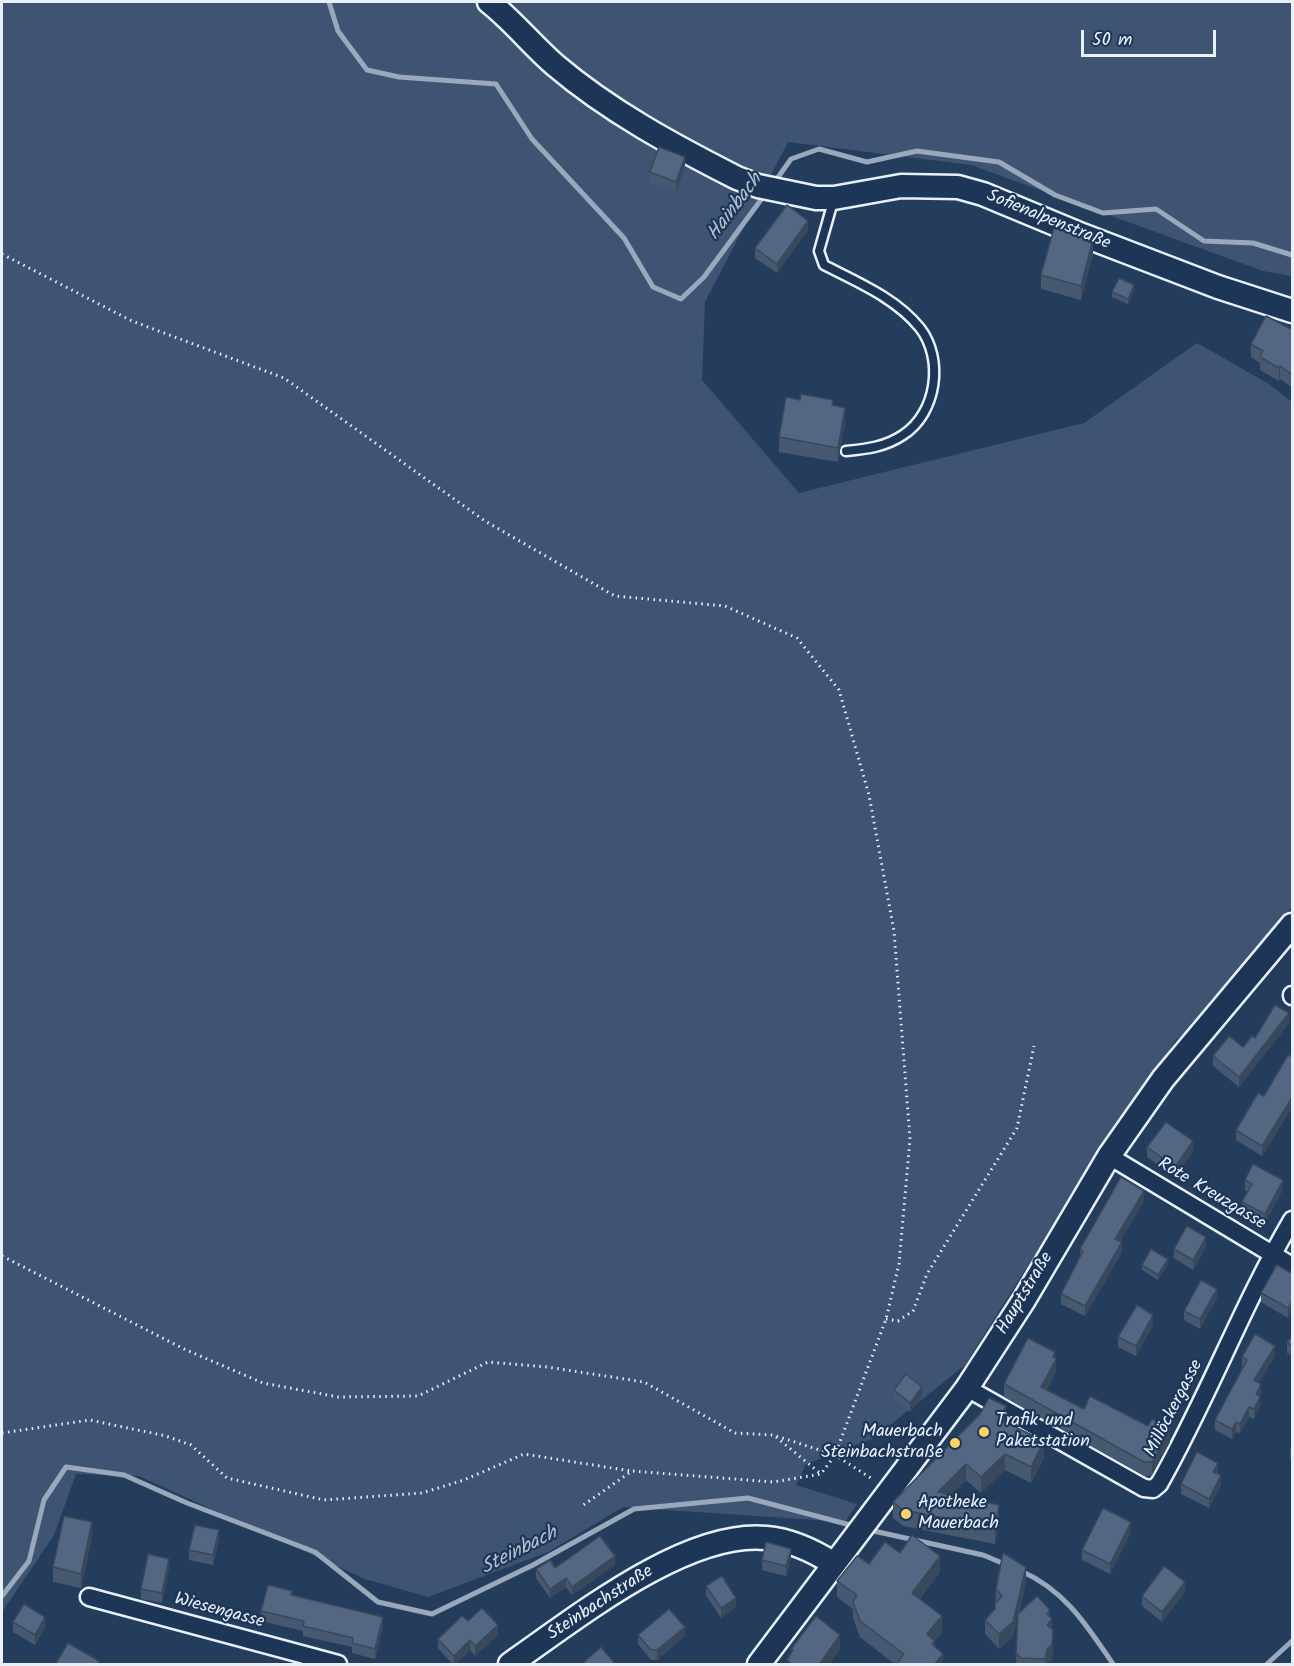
<!DOCTYPE html>
<meta charset="utf-8">
<style>
body{margin:0}
#map{position:relative;width:1294px;height:1666px;overflow:hidden;background:#253d5d;font-family:Kalam,sans-serif}
canvas{display:block}
.frame{position:absolute;inset:0;border:3px solid #e8f1f8;pointer-events:none}
.scale{position:absolute;left:1081px;top:30px;width:135px;height:27px;box-sizing:border-box;border:3px solid #e8f1f8;border-top:0;padding-left:8px;font-size:18px;line-height:21px;white-space:nowrap;color:#e8f1f8;-webkit-text-stroke:4px #1d3557;paint-order:stroke}
</style>
<div id="map">
<canvas width="1294" height="1666"></canvas>
<div class="frame"></div>
<div class="scale">50 m</div>
</div>
<script>
const context = document.querySelector('canvas').getContext('2d');
context.lineJoin = 'round';
function fill(path, color) { context.fillStyle = color; context.fill(path, 'evenodd'); }
function stroke(path, color, width, dash) { context.strokeStyle = color; context.lineWidth = width; context.lineCap = dash ? 'butt' : 'round'; context.setLineDash(dash || []); context.stroke(path); }
function label(font, color, halo, rows, align = 'center') {
  context.font = font + ' Kalam,sans-serif'; context.lineWidth = 4.5; context.setLineDash([]); context.textBaseline = 'middle'; context.strokeStyle = halo; context.fillStyle = color; for (const [text, x, y, turn = 0] of rows) {
    context.save(); context.translate(x, y); context.rotate((+turn || 0) * Math.PI / 180); context.textAlign = isNaN(turn) ? turn : align; if (halo) context.strokeText(text, 0, 0); context.fillText(text, 0, 0); context.restore();
  }
}
fill(new Path2D(`
 M2 2H1292V276L1263 271 971 165 788 142 705 302 702 380 799 493 1084 423 1197 343 1269 384 1292 402V907L1195 1024 1175 1041 1099 1153 965 1365 874 1438 806 1464 796 1485 857 1504 845 1522 623 1507 548 1552 428 1597 365 1579 139 1476 76 1474 54 1535 2 1612Z`), '#3e5472');
stroke(new Path2D(`
 M329 2 338 31 367 70 399 77 496 84 532 139 624 238 653 287 681 299 704 277 766 193
 M774 183 791 159 819 149 867 162 917 151 999 162 1055 195 1103 213 1156 209 1204 241 1253 243 1292 255
 M869 1530 983 1555 1007 1565
 M1021 1571C1066 1591 1087 1626 1113 1664
 M2 1596 29 1561 44 1500 66 1467 124 1475 187 1503 315 1552 378 1602 432 1614 533 1565 634 1509 748 1498 854 1526
 M1267 1664 1292 1641`), '#99a8ba', 5);
const lane = new Path2D(`
 M834 198 819 251 824 265C857 282 896 298 920 328 944 359 937 413 903 435 885 447 867 449 846 451`);
const street = new Path2D(`
 M1292 995V996
 M1109 1156 1292 1266
 M967 1388 1144 1488 1153 1489 1159 1484C1208 1398 1242 1305 1292 1220
 M89 1597 338 1664`);
const secondary = new Path2D(`
 M489 2C513 21 532 45 555 65 609 111 674 146 737 178L758 186 816 198H834L901 186 958 187 983 194 1077 233 1218 287 1292 311
 M510 1664C574 1620 685 1530 766 1538 790 1540 814 1551 834 1564
 M759 1664 967 1388 1024 1300 1109 1156 1163 1079 1292 925`);
stroke(lane, '#e8f1f8', 13);
stroke(street, '#e8f1f8', 21);
stroke(secondary, '#e8f1f8', 27);
stroke(new Path2D(`
 M2 254 132 321 284 378 485 521 615 596 725 606 797 638 839 690 869 795 894 931 910 1139 899 1264 886 1319 835 1455 821 1474 773 1482 632 1471 582 1506
 M2 1256 184 1349 263 1383 338 1397 418 1396 488 1362 547 1367 644 1382 735 1433 773 1435 835 1455 874 1480
 M886 1319 898 1321 913 1311 927 1274 1017 1128 1034 1046
 M2 1433 90 1420 166 1436 191 1445 227 1478 324 1500 422 1493 464 1480 524 1454 631 1471
 M776 1437 821 1474`), '#e8f1f8', 3, [1.5, 4.5]);
stroke(lane, '#1d3557', 8);
stroke(street, '#1d3557', 16);
stroke(secondary, '#1d3557', 22);
fill(new Path2D(`
 M685 166 676 192 650 182V172Z
 M808 230 777 273 755 258V248Z
 M1093 254 1081 300 1041 289V275Z
 M1134 290 1128 304 1112 297V292Z
 M1293 330V388L1280 379 1279 381 1260 370V363L1251 357V344Z
 M833 405 845 422 838 462 779 452V437Z
 M1289 1023 1239 1087 1213 1066V1056L1243 1047 1255 1038Z
 M1293 1057V1106L1262 1156 1236 1140V1130L1264 1096Z
 M1147 1147 1193 1151 1175 1177 1147 1157Z
 M1245 1180 1283 1189 1265 1223 1242 1211V1202L1248 1192 1245 1190Z
 M1144 1201 1120 1241 1122 1252 1085 1316 1061 1304V1294L1080 1257V1249Z
 M1206 1247 1193 1270 1174 1258V1249Z
 M1168 1264 1158 1280 1142 1270V1265Z
 M1293 1274V1309L1288 1318 1261 1302V1293Z
 M1217 1298 1200 1329 1184 1320V1311Z
 M1153 1325 1136 1356 1118 1347V1337Z
 M1293 1334V1356L1287 1353V1343Z
 M1275 1356 1259 1382 1261 1393 1260 1396V1406L1254 1419 1249 1417 1240 1433 1236 1432 1232 1439 1215 1430V1420L1243 1367 1242 1366V1357Z
 M1055 1358 1056 1372 1047 1390 1084 1409 1170 1442 1152 1475 1144 1476 1004 1397V1384Z
 M894 1390 922 1397 910 1412 894 1400Z
 M1006 1423 1044 1458 1031 1483 1005 1470 981 1493 966 1480 951 1495 999 1522 995 1544 903 1526 893 1518V1502Z
 M1293 1445V1465L1291 1464V1458H1290V1448Z
 M1218 1473 1217 1474 1221 1485 1209 1508 1181 1494V1484Z
 M1131 1532 1110 1574 1082 1560V1550Z
 M92 1537 81 1588 53 1582V1567Z
 M219 1540 213 1565 189 1560V1550Z
 M900 1553 940 1572 920 1599 942 1632 935 1641V1646L943 1665H896L860 1637 853 1618V1609L837 1597V1581Z
 M791 1558 786 1576 762 1570V1560Z
 M615 1565 572 1595 566 1587 550 1598 536 1578V1569Z
 M169 1568 162 1603 141 1599V1589Z
 M1026 1581 1019 1614 1050 1618 1053 1645 1052 1660 1047 1663 1046 1665H1016L1018 1614 1013 1637 999 1649 985 1634V1620L995 1610 996 1589Z
 M706 1586 736 1607 721 1618 706 1595Z
 M1185 1592 1162 1622 1142 1606V1596Z
 M292 1595 383 1627 375 1659 352 1653V1647L303 1636V1631L261 1621V1611Z
 M13 1622 45 1627 35 1645 13 1632Z
 M498 1635 475 1656 470 1650 455 1665H453L438 1648V1639Z
 M638 1635 685 1636 657 1660H651L638 1644Z`), '#475970');
fill(new Path2D(`
 M685 157V166L676 192V182Z
 M808 221V230L777 273V264Z
 M1093 239V254L1081 300V286Z
 M1134 285V290L1128 304V299Z
 M1280 366V379L1279 381V368Z
 M845 408V422L838 462V448Z
 M1289 1013V1023L1239 1087V1077Z
 M1293 1096V1106L1262 1156V1146Z
 M1193 1141V1151L1175 1177V1167Z
 M1283 1180V1189L1265 1223V1214Z
 M1144 1191V1201L1115 1249V1239Z
 M1206 1237V1247L1193 1270V1260Z
 M1122 1242V1252L1085 1316V1306Z
 M1168 1259V1264L1158 1280V1275Z
 M1217 1289V1298L1200 1329V1319Z
 M1293 1299V1309L1288 1318V1308Z
 M1153 1315V1325L1136 1356V1346Z
 M1275 1346V1356L1254 1390V1380Z
 M1055 1352 1056 1372 1041 1400V1387Z
 M1261 1384V1393L1256 1404V1394Z
 M922 1387V1397L910 1412V1403Z
 M1260 1397V1406L1254 1419V1409Z
 M1006 1406V1423L999 1419Z
 M1249 1407V1417L1240 1433V1424Z
 M1236 1422V1432L1232 1439V1429Z
 M1170 1429V1442L1152 1475V1462Z
 M1044 1441V1458L1031 1483V1467Z
 M1005 1454V1470L981 1493V1477Z
 M1218 1463V1473L1213 1482V1472Z
 M966 1464V1480L938 1509V1492Z
 M1221 1475V1485L1209 1508V1499Z
 M999 1505V1522L995 1544V1528Z
 M92 1522V1537L81 1588V1574Z
 M1131 1522V1532L1110 1574V1564Z
 M219 1530V1540L213 1565V1555Z
 M791 1549V1558L786 1576V1566Z
 M615 1556V1565L572 1595V1587Z
 M940 1556V1572L912 1609V1593Z
 M169 1559V1568L162 1603V1593Z
 M1026 1567V1581L1013 1637 999 1649V1634Z
 M566 1578V1587L550 1598V1589Z
 M1185 1582V1592L1162 1622V1612Z
 M736 1598V1607L721 1618V1608Z
 M1050 1610V1621L1052 1619V1634L1047 1640V1614Z
 M942 1616V1632L935 1641V1657L927 1634Z
 M45 1617V1627L35 1645V1635Z
 M383 1617V1627L375 1659V1649Z
 M498 1625V1635L475 1656V1646Z
 M685 1627V1636L657 1660V1650Z
 M1053 1630 1052 1660 1045 1665 1047 1649Z
 M840 1635V1649L829 1665H819Z
 M470 1640V1650L454 1665V1656Z
 M943 1654V1665H934Z`), '#3a485b');
const building = new Path2D(`
 M659 147 685 157 676 182 650 172Z
 M787 205 808 221 777 264 755 248Z
 M1054 228 1093 239 1081 286 1041 275Z
 M1119 278 1134 285 1128 299 1112 292Z
 M1266 316 1293 330V375L1280 366 1279 368 1260 357 1263 351 1251 344Z
 M801 394 833 400 832 405 845 408 838 448 779 437 786 397 800 400Z
 M1275 1005 1289 1013 1239 1077 1213 1056 1229 1036 1243 1047 1252 1036 1255 1038Z
 M1288 1055 1293 1057V1096L1262 1146 1236 1130 1258 1093 1264 1096Z
 M1166 1122 1193 1141 1175 1167 1147 1147Z
 M1253 1164 1283 1180 1265 1214 1242 1202 1252 1184 1245 1180Z
 M1121 1177 1144 1191 1115 1239 1122 1242 1085 1306 1061 1294 1083 1251 1080 1249Z
 M1187 1226 1206 1237 1193 1260 1174 1249Z
 M1151 1249 1168 1259 1158 1275 1142 1265Z
 M1277 1265 1293 1274V1299L1288 1308 1261 1293Z
 M1201 1280 1217 1289 1200 1319 1184 1311Z
 M1137 1305 1153 1315 1136 1346 1118 1337Z
 M1255 1334 1275 1346 1254 1380 1261 1384 1256 1394 1260 1397 1254 1409 1249 1407 1240 1424 1236 1422 1232 1429 1215 1420 1247 1360 1242 1357Z
 M1293 1334V1346L1287 1343Z
 M1028 1338 1055 1352 1053 1357 1056 1359 1041 1387 1084 1409 1090 1396 1148 1426 1152 1419 1170 1429 1152 1462H1144L1004 1384Z
 M906 1374 922 1387 910 1403 894 1390Z
 M989 1398 1006 1406 999 1419 1044 1441 1031 1467 1005 1454 981 1477 966 1464 938 1492 999 1505 995 1528 903 1510 893 1502 980 1414Z
 M1197 1452 1218 1463 1213 1472 1221 1475 1209 1499 1181 1484Z
 M1103 1508 1131 1522 1110 1564 1082 1550Z
 M64 1516 92 1522 81 1574 53 1567Z
 M195 1525 219 1530 213 1555 189 1550Z
 M912 1535 940 1556 912 1593 942 1616 927 1634 935 1641 932 1644 943 1654 934 1665H896L904 1654 860 1621 853 1602 857 1595 837 1581 857 1556 869 1564 885 1542 900 1553Z
 M600 1536 615 1556 572 1587 566 1578 550 1589 536 1569 550 1560 555 1568Z
 M766 1542 791 1549 786 1566 762 1560Z
 M1003 1553 1026 1567 1013 1622 999 1634 985 1620 995 1609V1604L1002 1596 996 1589Z
 M148 1554 169 1559 162 1593 141 1589Z
 M1164 1566 1185 1582 1162 1612 1142 1596Z
 M722 1576 736 1598 721 1608 706 1586Z
 M268 1585 292 1591 291 1595 383 1617 375 1649 352 1643 353 1638 303 1626 304 1621 261 1611Z
 M1037 1596 1050 1610 1047 1614 1052 1619 1047 1625 1053 1630 1052 1645 1047 1649 1045 1659 1021 1658 1016 1653 1018 1614Z
 M24 1604 45 1617 35 1635 13 1622Z
 M482 1608 498 1625 475 1646 470 1640 454 1656 438 1639 462 1616 468 1621Z
 M669 1609 685 1627 657 1650H651L638 1635Z
 M816 1616 840 1635 819 1665H793L787 1660 793 1650 791 1649Z
 M68 1643 99 1661 97 1665H55Z
 M601 1647 616 1665H586L584 1662Z`);
fill(building, '#536782');
stroke(building, '#3a485b', 1.5);
for (const [x, y, r, color] of [
 [984,1432,6,"#ffd166"],
 [955,1443,6,"#ffd166"],
 [906,1514,6,"#ffd166"]
]) { const dot = new Path2D(); dot.arc(x, y, r, 0, 2 * Math.PI); context.fillStyle = color; context.fill(dot); stroke(dot, '#1d3557', 2); }
label('18px', '#e8f1f8', '#1d3557', [
 ["Sofienalpenstraße",1048,221,22],
 ["Rote Kreuzgasse",1211,1195,31],
 ["Hauptstraße",1026,1294,-59],
 ["Millöckergasse",1175,1409,-63],
 ["Steinbachstraße",601,1604,-33],
 ["Wiesengasse",219,1612,15]
]);
label('18px', '#e8f1f8', '#1d3557', [
 ["Trafik und",996,1422],
 ["Paketstation",996,1443],
 ["Mauerbach",943,1433,"right"],
 ["Steinbachstraße",943,1454,"right"],
 ["Apotheke",918,1504],
 ["Mauerbach",918,1525]
], 'left');
label('italic 20px', '#b4c1ce', '#1d3557', [
 ["Hainbach",736,208,-53],
 ["Steinbach",520,1552,-27]
]);
</script>
